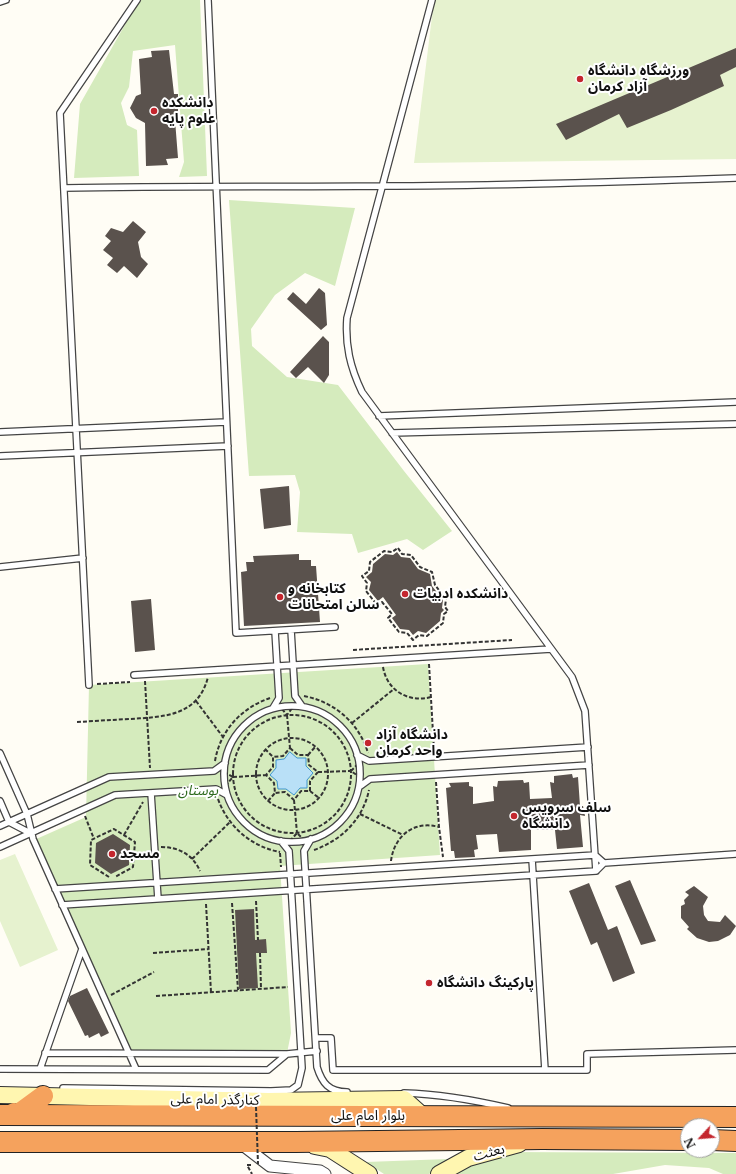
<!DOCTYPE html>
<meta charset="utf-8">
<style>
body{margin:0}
#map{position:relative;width:736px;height:1174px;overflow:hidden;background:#fffdf5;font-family:"Libre Baskerville",serif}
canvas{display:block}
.north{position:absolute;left:680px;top:1118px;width:40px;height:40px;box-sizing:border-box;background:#fff;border:1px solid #a0a0a0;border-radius:50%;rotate:244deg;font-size:11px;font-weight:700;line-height:16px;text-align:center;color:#111}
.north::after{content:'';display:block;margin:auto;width:14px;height:18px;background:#c4262e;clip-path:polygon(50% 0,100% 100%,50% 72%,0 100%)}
</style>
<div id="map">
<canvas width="736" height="1174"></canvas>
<div class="north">N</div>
</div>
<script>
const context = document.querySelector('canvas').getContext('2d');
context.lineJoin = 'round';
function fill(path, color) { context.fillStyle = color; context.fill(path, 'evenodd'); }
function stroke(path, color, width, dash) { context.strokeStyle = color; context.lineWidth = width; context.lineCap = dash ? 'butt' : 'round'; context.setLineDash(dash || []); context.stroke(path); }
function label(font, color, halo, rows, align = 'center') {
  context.font = font + ' "Libre Baskerville","Noto Sans Arabic",serif'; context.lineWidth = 4; context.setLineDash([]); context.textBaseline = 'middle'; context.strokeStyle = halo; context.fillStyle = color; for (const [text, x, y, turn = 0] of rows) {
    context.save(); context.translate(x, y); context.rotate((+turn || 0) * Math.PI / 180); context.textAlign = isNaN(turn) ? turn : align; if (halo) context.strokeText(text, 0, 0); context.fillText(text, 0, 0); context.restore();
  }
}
fill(new Path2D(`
 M139 0H200L207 176 179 177 184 162 175 45 133 51 129 87 121 103 127 125 137 130 139 176 74 178 80 104Z
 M229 200 355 208 335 286 305 273 275 295 251 329 252 346 287 377 338 385 404 471 452 531 423 550 407 539 358 553 352 534 297 532 300 492 295 475 249 476Z
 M428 664 440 855 280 866 291 1033 287 1053H129L34 840 86 817 89 685Z
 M500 1152 736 1153V1174H723L709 1168 665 1165 613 1174H451Z
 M448 1159 429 1174H384L366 1162Z`), '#d5ebbd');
fill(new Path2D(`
 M434 0H736V159L414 163Z
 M15 854 58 950 20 967 0 921V860Z`), '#e6f2cf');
const water = new Path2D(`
 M290 752 297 758H306V766L313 773 307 780V788H300L294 795 286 789H278L277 781 270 775 276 768V760L284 759Z`);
fill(water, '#b9e0f7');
stroke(water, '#3f96cf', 1);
fill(new Path2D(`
 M736 48V67L720 75 724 86 671 110 627 128 619 114 566 140 556 124Z
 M169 50 174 94H178V121L175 120 178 158 166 159 168 165 146 166 145 123 136 118 130 108 136 96 141 94 139 59 152 57 151 51Z
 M133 221 146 232 138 242 141 257 148 264 137 278 124 266 117 273 107 265 113 258 103 250 111 241 105 236 111 228 123 232Z
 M319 288 325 293 327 325 321 330 287 299 293 292 306 304Z
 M323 336 329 342V375L324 383 308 367 296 378 290 372Z
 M289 486 291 525 264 529 260 489Z
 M397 552 401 557 410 558 418 569 430 574 432 586 443 600 442 608 444 610 441 613 440 621 426 633 418 631 413 635 409 630 400 629 392 618 396 615 383 597 378 601 369 590 371 582 366 577 372 572 373 564 385 554 393 555Z
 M299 554V560H311V566H316L320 622 244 626 241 572 247 571 246 562H254L253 556Z
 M151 599 155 650 135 652 131 601Z
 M572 774 573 778 578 777 580 806H583L585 816 580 815 583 847 557 849 555 830H531V850L499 852 497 834 476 835 478 849 474 850 475 857 455 858 454 851H451L446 788 451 787 449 783 469 782V786L473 787V804L494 801 493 786 497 787 498 781 523 780 524 783 529 782 530 799 552 798 550 782 554 783V776Z
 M113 834 130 845 129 865 111 874 95 863 96 843Z
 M630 880 656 941 641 945 615 886Z
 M589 883 608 930 617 926 635 973 613 982 597 942 591 945 569 891Z
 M694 886 708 897 703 906 704 915 708 921 720 922 725 915 736 926 730 935 718 941 709 942 697 938 687 929 689 927 681 918V906L685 904 684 900 689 895 685 892Z
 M254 909 255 940 266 939 267 953H256L258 988 239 989 235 910Z
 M87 988 109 1033 101 1037 99 1033 89 1038 88 1035 85 1036 68 1001 70 996Z`), '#5a524d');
const lane = new Path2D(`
 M208 0 236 633 335 627
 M432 0 347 318C345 345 350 367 362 392L572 677 585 711 596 871
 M0 2 6 0
 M64 188C170 186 275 187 381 186 500 186 618 182 736 178
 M379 416 736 402
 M0 432 226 422
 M392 433 736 424
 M0 456 228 446
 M0 567 83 558
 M291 630 295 696 302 706
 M134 675 551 649
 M89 685 60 113 137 0
 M224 774a68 68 0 1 1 136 0a68 68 0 1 1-136 0Z
 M273 708 279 698 275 631
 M0 753 27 814 33 839 136 1069
 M357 755 369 761 588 747
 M359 787 370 779 589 765
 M151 793 158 899
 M0 801 9 822 30 833
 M0 826 109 777 214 771 225 763
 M311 839 304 851 317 1067C322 1083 329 1092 347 1092
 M0 847 115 795 216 789 227 795
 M532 859 545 1070
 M55 889 595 855 604 863
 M62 905 596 871 604 863 736 854
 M316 1038H331L333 1070H587V1054L736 1050
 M45 1053 287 1054
 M0 1069 268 1070 287 1054 317 1051
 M40 1069 82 949
 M63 1088 271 1091 291 1090 298 1085 302 1068 289 851 281 841
 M404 1093C439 1094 474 1100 508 1108`);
const street = new Path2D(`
 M240 1143 270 1166 320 1171 325 1174`);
const secondary = new Path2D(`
 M0 1095 268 1101 404 1099 423 1116
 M315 1146 330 1149 369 1174
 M439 1174 468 1158 519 1144`);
const highway = new Path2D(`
 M14 1113 17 1115 43 1096
 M0 1115 736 1117
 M712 1140 736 1141
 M0 1142H296L542 1139 688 1140`);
stroke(lane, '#444', 8);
stroke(street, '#444', 13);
stroke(secondary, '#333', 18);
stroke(highway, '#222', 22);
stroke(new Path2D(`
 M398 548 402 554 411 555 420 567 432 572 435 585 446 599 445 607 448 611 444 614 443 623 427 636 419 635 413 640 407 633 399 632 388 618 392 614 382 602 378 606 366 591 367 583 362 576 369 571 370 562 384 551 392 552Z
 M353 650 512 640
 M429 664 434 750
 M383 667C387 691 409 703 431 697
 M145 681 150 768
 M97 684 130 682
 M304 696C335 702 359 723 368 753
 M196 701 223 737
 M282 709 287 715 293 707
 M287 715 290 748
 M233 774a59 59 0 1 1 118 0a59 59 0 1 1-118 0Z
 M77 722C94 721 111 720 129 719 162 717 198 717 208 677
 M352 723 394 689
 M256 774a36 36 0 1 1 72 0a36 36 0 1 1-72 0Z
 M290 748 298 755H308L309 765 318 772 310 781V791H301L294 800 285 792 275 793 274 783 266 775 273 767V757L283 756Z
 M265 749 273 757
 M308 755 316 746
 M215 761C220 731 241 708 270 698
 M358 764 351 771 361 778
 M224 772 233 777 226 785
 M318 772 351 771
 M233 777 266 775
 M436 782 439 827 443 857
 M310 791 319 798
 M218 799C228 827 252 847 280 852
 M294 800 297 833
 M268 801 275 793
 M360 814 403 835
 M85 816 94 839
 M124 835 143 802
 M290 841 297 833 303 839
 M161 847C179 847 193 855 200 871
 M314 850C342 840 363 819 369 790
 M280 853 281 867
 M192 859 230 822
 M391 861C394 836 414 820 439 827
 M109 877 90 865 91 840 114 829 135 842 133 867 115 877
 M256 901 258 940
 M232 903 238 990
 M206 904 211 992
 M153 953 209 949
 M260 953 261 989
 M111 995 154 972
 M156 996 288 987
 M251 1165H247L252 1174`), '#333', 2, [4, 2]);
stroke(lane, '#fff', 5.5);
stroke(street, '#fff', 11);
stroke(secondary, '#fff6b0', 16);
stroke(highway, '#f5a25d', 20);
stroke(new Path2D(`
 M256 1107 258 1164`), '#333', 2, [4, 2]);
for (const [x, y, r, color] of [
 [580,79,4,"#c4262e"],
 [154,111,4,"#c4262e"],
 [405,594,4,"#c4262e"],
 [280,597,4,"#c4262e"],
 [368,743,4,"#c4262e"],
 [514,816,4,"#c4262e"],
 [112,854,4,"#c4262e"],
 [429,983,4,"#c4262e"]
]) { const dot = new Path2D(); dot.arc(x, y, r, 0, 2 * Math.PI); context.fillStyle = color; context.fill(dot); stroke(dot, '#fff', 1.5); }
label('bold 14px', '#111', '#fff', [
 ["ورزشگاه دانشگاه",588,71],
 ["آزاد کرمان",588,87],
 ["دانشکده",162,103],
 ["علوم پایه",162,119],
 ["کتابخانه و",288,589],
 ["سالن امتحانات",288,605],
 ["دانشکده ادبیات",413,594],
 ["دانشگاه آزاد",376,735],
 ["واحد کرمان",376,751],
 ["سلف سرویس",522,808],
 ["دانشگاه",522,824],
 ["مسجد",120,854],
 ["پارکینگ دانشگاه",437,983]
], 'left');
label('italic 14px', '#2f6b1f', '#fff', [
 ["بوستان",198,791]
]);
label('14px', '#111', '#fff', [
 ["کنارگذر امام علی",215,1100,1],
 ["بلوار امام علی",368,1116],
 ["بعثت",489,1153,-15]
]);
</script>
